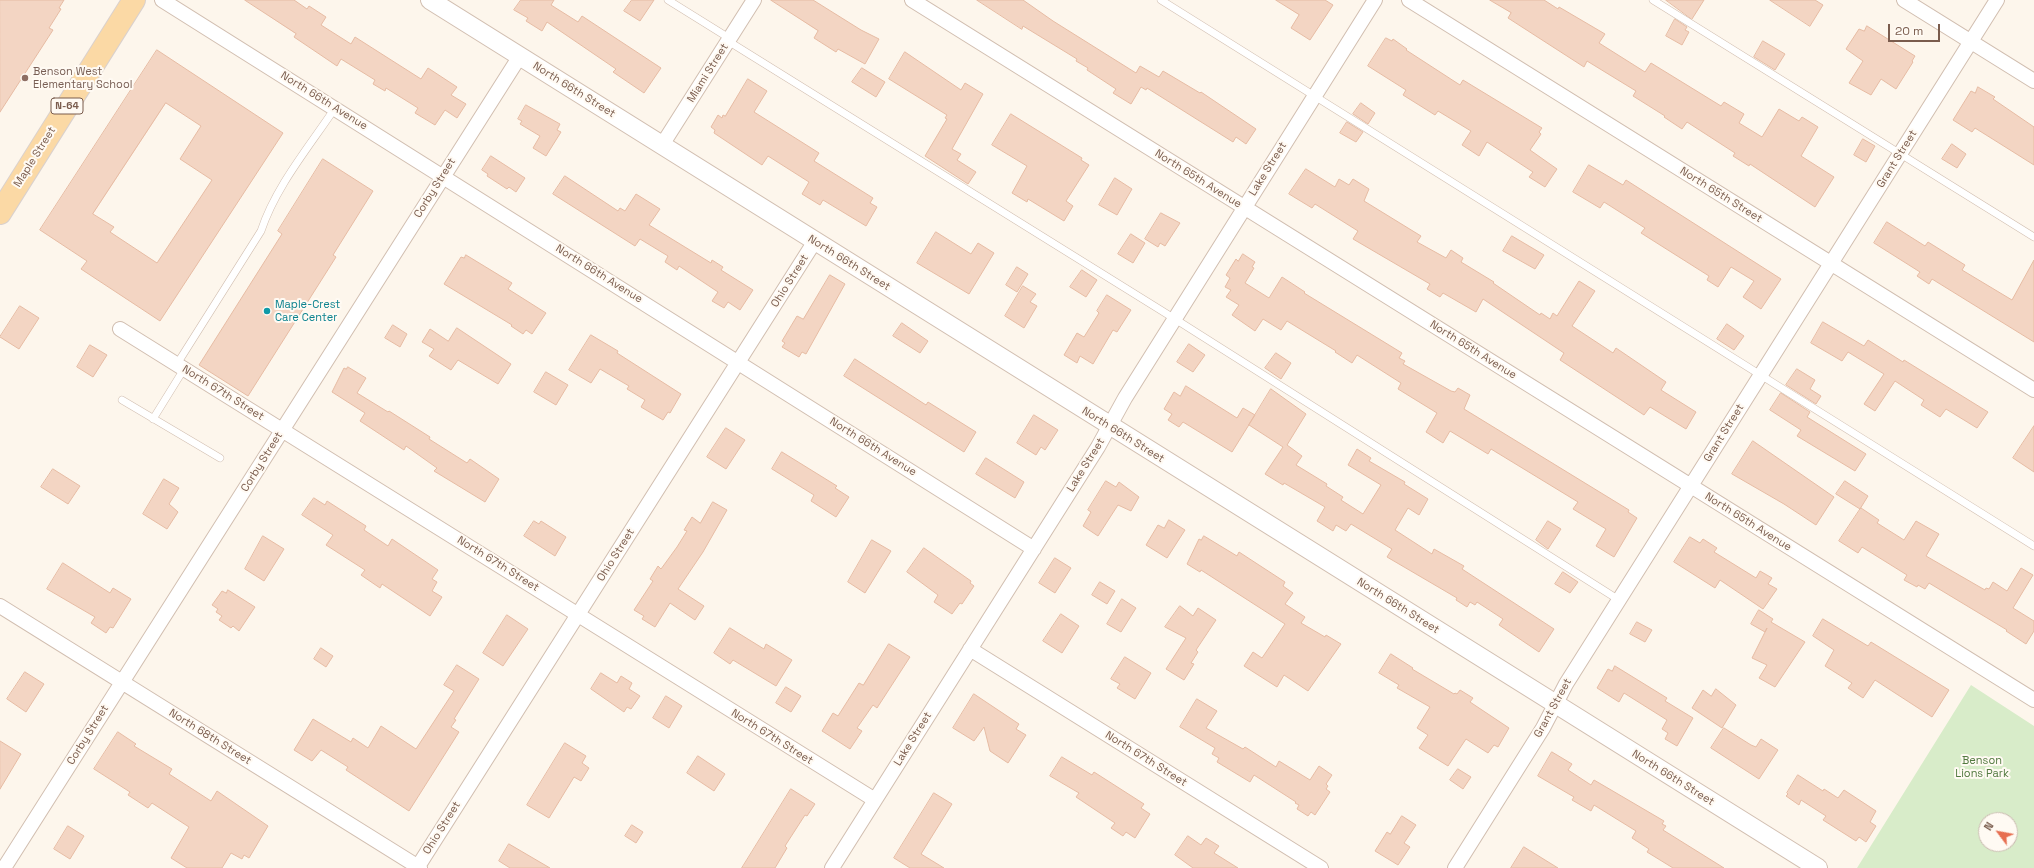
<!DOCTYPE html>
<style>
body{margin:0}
#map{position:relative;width:2034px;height:868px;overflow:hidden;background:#fdf6ec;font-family:"Space Grotesk",sans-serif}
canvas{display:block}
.north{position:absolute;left:1978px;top:812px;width:40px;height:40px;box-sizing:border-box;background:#fffaf3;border:1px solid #cabbb1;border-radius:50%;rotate:302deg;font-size:11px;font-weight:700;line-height:16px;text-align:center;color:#7a5c4d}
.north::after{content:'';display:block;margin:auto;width:14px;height:18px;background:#e76f51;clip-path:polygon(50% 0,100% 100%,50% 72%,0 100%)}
.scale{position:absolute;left:1888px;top:24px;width:52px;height:18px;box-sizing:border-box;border:2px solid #7a5c4d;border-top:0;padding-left:5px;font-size:12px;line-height:14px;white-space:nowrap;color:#7a5c4d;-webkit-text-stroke:3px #fffaf3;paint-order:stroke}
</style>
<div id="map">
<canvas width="2034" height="868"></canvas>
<div class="north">N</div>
<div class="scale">20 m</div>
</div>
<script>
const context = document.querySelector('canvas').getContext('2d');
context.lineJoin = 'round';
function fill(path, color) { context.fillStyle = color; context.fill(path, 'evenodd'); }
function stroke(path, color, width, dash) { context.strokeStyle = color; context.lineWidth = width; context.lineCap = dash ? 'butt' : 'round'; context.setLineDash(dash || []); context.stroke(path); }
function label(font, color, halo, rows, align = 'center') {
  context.font = font + ' "Space Grotesk",sans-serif'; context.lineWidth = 4; context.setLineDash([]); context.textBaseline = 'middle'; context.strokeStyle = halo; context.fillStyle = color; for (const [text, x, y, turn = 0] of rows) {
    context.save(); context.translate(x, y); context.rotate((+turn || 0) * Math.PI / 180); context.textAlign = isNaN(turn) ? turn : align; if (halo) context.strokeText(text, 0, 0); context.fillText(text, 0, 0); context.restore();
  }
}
fill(new Path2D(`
 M1971 685 2034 726V868H1857ZM1986 820H2010V844H1986Z`), '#d8ecc9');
const building = new Path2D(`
 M0 0H64L59 8 61 9 49 28 53 30 0 112Z
 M245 0H294L307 9 309 6 326 17 321 25 351 44 355 37 421 79 428 68 457 87 451 95 466 104 457 118 445 110 435 125 415 113 418 108 386 88 385 91 373 84 375 80 341 59 337 66 294 37 296 34Z
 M521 0H554L551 5 578 22 582 16 661 68 644 93 613 72 616 69 547 22 542 31 526 21 528 18 514 10Z
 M632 0H654L640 21 624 11Z
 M771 0H813L861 30 879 39 865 64 838 49 836 52 814 38 818 31Z
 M977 0H1023L1053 21 1136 73 1140 66 1159 77 1163 71 1200 93 1201 92 1256 129 1246 144 1236 137 1233 142 1147 88 1146 90 1141 87 1131 104 1113 93 1116 89 1087 70 1088 68 1076 61 1077 59 1023 26 1022 29Z
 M1276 0H1325L1333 5 1310 40 1291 28 1299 15Z
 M1490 0H1544L1558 9 1559 7 1605 34 1599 43 1645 72 1651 63 1721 106 1724 102 1744 114 1739 123 1762 137 1779 109 1799 121 1802 117 1818 127 1801 156 1834 177 1815 207 1750 164 1749 166 1733 156 1735 153 1687 122 1682 129 1664 117 1665 116 1633 96 1636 91 1587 61 1584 67 1508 18 1511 13Z
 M1666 0H1704L1692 19Z
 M1770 0H1815L1823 5 1810 26Z
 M1675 19 1687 27 1685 30 1689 32 1682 45 1666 36Z
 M1867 26 1915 56 1912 61 1913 62 1896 89 1881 79 1871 95 1849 83 1863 61 1846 49 1859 29 1864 31Z
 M1386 38 1392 41 1393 39 1407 49 1406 50 1460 85 1463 80 1542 128 1539 132 1541 134 1530 150 1557 169 1545 187 1529 177 1533 172 1487 142 1479 156 1462 145 1471 131 1438 111 1435 115 1403 95 1406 90 1368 66Z
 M1763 41 1785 54 1775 70 1754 57Z
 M157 50 283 133 160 321 81 269 87 261 40 230ZM166 103 201 126 180 159 212 180 157 263 110 232 114 227 93 214Z
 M905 52 961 90 965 83 983 94 952 149 961 154 957 160 976 172 968 184 925 156 947 119 945 118 947 115 889 79Z
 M862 68 885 82 876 97 852 82Z
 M748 79 767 91 754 112 819 153 814 161 873 198 870 203 877 207 866 226 823 200 820 205 802 194 809 182 768 156 762 165 714 133 715 130 711 127 718 115 722 118 723 115 725 116Z
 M1978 87 1995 97 1993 99 2034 127V165L1975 128 1972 132 1953 120 1971 91 1975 93Z
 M1361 103 1375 113 1368 124 1353 114Z
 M526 105 560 124 557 130 561 132 546 156 533 148 540 136 520 124 522 121 518 119Z
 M1011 114 1082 158 1081 160 1089 165 1066 201 1073 206 1064 221 1028 199 1027 202 1012 193 1027 166 992 145Z
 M1347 122 1363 132 1356 142 1340 133Z
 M1863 139 1875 146 1866 162 1854 155Z
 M1952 144 1966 154 1957 168 1942 159Z
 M491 156 525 178 516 192 509 187 507 189 487 176 488 174 482 170Z
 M323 159 373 191 333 255 336 257 248 396 199 365 282 234 278 231Z
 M1589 165 1623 185 1626 180 1781 279 1761 309 1743 297 1754 281 1731 267 1718 287 1707 280 1709 276 1641 233 1645 228 1604 202 1600 208 1573 192Z
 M1306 169 1335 187 1339 179 1349 185 1353 179 1369 189 1364 201 1421 236 1417 242 1446 258 1451 250 1463 258 1461 262 1494 282 1493 283 1540 315 1541 313 1550 319 1553 313 1557 316 1579 281 1595 291 1572 326 1613 353 1616 348 1666 382 1661 390 1696 412 1686 429 1650 407 1644 415 1560 360 1564 353 1483 299 1476 312 1443 293 1440 297 1427 289 1430 284 1353 239 1358 231 1315 204 1312 208 1289 194Z
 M565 176 618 211 620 208 625 211 636 194 660 209 649 225 711 263 712 260 723 267 721 270 753 290 740 310 728 302 724 308 712 301 718 292 679 266 677 270 665 262 668 256 640 239 635 246 553 194Z
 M1115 178 1132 189 1117 215 1099 205Z
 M1161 213 1180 223 1165 246 1160 243 1158 247 1145 239Z
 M1887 222 1925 246 1928 242 1965 265 1962 270 2012 300 2034 260V342L1932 279 1929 284 1917 276 1920 272 1874 243Z
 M936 232 971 254 978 243 994 253 969 294 917 263Z
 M1131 234 1145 243 1133 263 1118 254Z
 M1512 236 1544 255 1535 269 1503 251Z
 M1243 254 1255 262 1252 267 1254 268 1245 283 1269 298 1282 277 1305 292 1304 293 1402 353 1399 358 1405 361 1403 364 1451 391 1455 392 1458 388 1470 395 1464 409 1629 510 1628 512 1637 518 1614 557 1596 546 1606 529 1573 509 1578 502 1491 449 1488 454 1450 431 1443 443 1426 432 1437 413 1398 389 1401 383 1357 355 1352 363 1335 352 1336 351 1287 321 1281 330 1263 319 1255 331 1232 315 1239 305 1226 297 1231 290 1225 287 1230 278 1226 275 1236 259 1238 261Z
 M466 255 512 283 508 289 546 313 532 334 526 330 523 334 511 326 512 325 444 284 461 257 464 258Z
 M1017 267 1028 274 1017 292 1006 285Z
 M1082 270 1097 280 1086 297 1070 287Z
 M830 275 845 284 806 354 802 352 799 357 782 347 785 343 782 341 797 316 803 319Z
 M1023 286 1036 294 1030 302 1037 306 1024 328 1005 316Z
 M1107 295 1131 310 1117 332 1113 330 1093 364 1080 356 1077 363 1064 355 1077 333 1084 337 1099 313 1097 311Z
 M20 306 39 318 19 349 0 337Z
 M1823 322 1864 346 1868 340 1903 362 1904 360 1988 412 1977 428 1946 409 1940 417 1921 405 1924 400 1895 381 1875 411 1864 404 1884 374 1848 352 1842 361 1811 343Z
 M902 323 928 341 920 353 893 336Z
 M1727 324 1744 336 1734 350 1717 339Z
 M393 325 407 334 400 347 385 338Z
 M457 328 511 364 498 384 458 360 451 370 429 356 434 349 422 342 430 329 448 341Z
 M591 335 618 351 617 353 681 394 670 413 668 412 663 420 641 407 645 400 627 389 629 386 600 369 591 383 569 370Z
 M1189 344 1205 355 1193 372 1177 362Z
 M90 345 107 355 93 377 77 367Z
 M1276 353 1291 363 1281 379 1265 368Z
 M855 359 926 405 928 402 976 432 964 452 844 376Z
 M348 367 366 378 357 393 388 412 389 411 430 437 429 439 467 463 470 459 499 479 485 502 434 471 437 468 406 446 404 450 360 421 365 413 332 392 344 368 346 369Z
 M1797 369 1815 380 1810 389 1821 396 1816 404 1786 385Z
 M546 372 568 385 556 405 534 392Z
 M1186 386 1237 418 1243 408 1255 415 1232 452 1183 422 1179 427 1168 420 1172 414 1164 409 1174 392 1180 396Z
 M1271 389 1306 414 1287 445 1302 456 1296 465 1327 484 1326 486 1343 497 1341 500 1363 514 1381 485 1348 465 1357 449 1371 458 1369 461 1405 482 1404 484 1428 499 1419 515 1408 508 1395 530 1432 554 1434 549 1464 566 1462 569 1554 629 1539 652 1499 625 1503 619 1477 602 1475 605 1470 602 1467 607 1456 600 1457 598 1387 557 1392 549 1351 524 1346 531 1336 525 1333 531 1317 521 1325 507 1284 483 1283 485 1265 474 1283 447 1249 425Z
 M1781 393 1810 412 1807 417 1866 454 1855 471 1797 436 1801 430 1770 410Z
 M1034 415 1058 430 1045 450 1041 447 1036 455 1017 443Z
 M2034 426V472L2013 458Z
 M726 428 745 440 726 469 707 457Z
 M1753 441 1834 497 1816 525 1784 504 1732 474Z
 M782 452 837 486 835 488 849 497 836 517 811 501 814 495 772 469Z
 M986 458 1024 482 1015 498 976 474Z
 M53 469 80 486 68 504 41 487Z
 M164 479 179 488 169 504 178 512 167 529 143 514Z
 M1106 481 1116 487 1119 482 1139 497 1131 511 1118 505 1098 536 1083 526 1091 512 1088 510Z
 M1845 481 1868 496 1860 509 1836 494Z
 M314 498 325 505 327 501 366 526 364 530 388 546 392 539 438 570 432 579 437 582 432 591 442 597 430 616 382 584 380 588 361 575 365 570 326 545 333 535 302 515Z
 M713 502 727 510 703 552 678 589 704 606 695 620 670 603 655 627 642 619 644 616 634 610 653 581 650 579 658 566 661 569 677 547 687 531 684 530 692 517 700 523Z
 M1861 508 1879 520 1877 523 1904 540 1916 521 1939 534 1926 556 1985 590 1986 588 1989 589 1993 582 2007 591 2021 568 2033 575 2013 608 2034 621V631L2026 644 2006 631 2007 630 1929 583 1925 589 1918 585 1917 587 1904 580 1907 575 1862 547 1858 553 1839 541Z
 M1169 520 1185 530 1167 558 1146 545 1158 525 1164 528Z
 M534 521 539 524 541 521 566 537 555 556 524 536Z
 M1548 521 1561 529 1548 549 1536 540Z
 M263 536 284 549 264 581 245 569Z
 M1204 536 1237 556 1239 552 1285 582 1283 586 1293 593 1285 604 1305 617 1301 623 1325 637 1326 635 1341 644 1308 691 1284 675 1277 687 1244 666 1253 652 1262 658 1285 624 1201 570 1200 572 1187 564 1199 539 1201 540Z
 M1690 537 1700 543 1703 539 1717 548 1714 552 1756 578 1760 571 1772 578 1768 584 1777 589 1763 609 1720 580 1715 588 1674 562Z
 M872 540 891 551 865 593 848 582Z
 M924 548 971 581 970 583 974 586 962 604 960 603 952 614 934 602 938 595 907 572Z
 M1055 558 1071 568 1055 593 1039 583Z
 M63 563 110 593 113 588 131 599 113 628 110 627 106 633 91 623 95 617 47 589Z
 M1563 572 1578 582 1570 593 1555 584Z
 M1100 582 1115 591 1107 604 1092 595Z
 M228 590 255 607 239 631 233 626 231 628 219 620 222 616 216 612 218 609 212 605 222 591 226 593Z
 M1122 599 1136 608 1121 632 1107 624Z
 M1180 606 1193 616 1198 608 1216 620 1196 650 1198 652 1191 663 1194 664 1184 680 1166 669 1186 638 1165 627Z
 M1759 610 1773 619 1771 622 1805 642 1775 687 1759 678 1767 665 1752 658 1767 628 1765 632 1751 624Z
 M1061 614 1079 626 1062 653 1043 641Z
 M507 615 528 629 503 666 483 653Z
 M1823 619 1868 646 1871 642 1949 690 1932 717 1875 680 1863 698 1848 688 1852 683 1825 666 1834 650 1813 636Z
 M1637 622 1652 630 1645 642 1630 634Z
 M730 628 764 649 766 644 792 660 776 686 733 660 730 664 714 653Z
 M889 644 910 657 877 708 873 705 857 728 862 731 850 749 822 731 833 713 838 716 859 683 863 685Z
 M321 648 333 656 326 667 314 659Z
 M1391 654 1413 668 1412 669 1454 694 1455 693 1457 694 1460 690 1473 698 1470 702 1509 728 1498 747 1494 745 1488 753 1466 739 1448 766 1419 748 1428 735 1417 728 1430 707 1397 688 1399 685 1379 673Z
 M1125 657 1151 673 1135 699 1117 688 1120 684 1111 679Z
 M457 665 479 679 454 719 456 720 451 727 459 732 409 811 346 770 348 767 321 750 312 761 294 750 313 719 351 742 353 738 368 748 381 726 416 749 454 691 444 685Z
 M1615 666 1667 698 1665 701 1693 718 1677 746 1665 739 1668 733 1662 729 1667 720 1624 693 1619 702 1597 688 1608 669 1612 671Z
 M25 672 44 684 26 712 7 699Z
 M601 673 617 683 621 676 632 683 629 689 640 696 631 709 627 707 624 712 591 689Z
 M786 687 801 696 791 712 776 703Z
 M1716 689 1736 705 1722 728 1692 708 1703 690 1711 696Z
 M974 694 1019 724 1016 729 1026 735 1008 763 990 751 984 727 974 741 953 728Z
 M666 696 682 706 669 728 653 718Z
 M1197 699 1217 711 1206 728 1243 749 1245 747 1276 767 1279 761 1310 780 1319 766 1332 775 1326 784 1328 786 1326 789 1330 792 1315 815 1311 812 1308 816 1297 809 1299 805 1295 803 1296 802 1254 775 1250 782 1217 762 1219 758 1212 754 1215 748 1180 727Z
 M1724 728 1751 745 1756 747 1761 739 1778 750 1759 779 1711 748Z
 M118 732 136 744 134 746 172 769 169 774 211 801 217 791 268 826 249 858 244 855 242 859 231 853 222 868H187L171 858 189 827 152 803 148 808 128 795 130 792 94 769Z
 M0 741 21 754 0 789Z
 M565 743 586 756 582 763 589 768 581 781 574 777 549 818 527 805Z
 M1552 752 1572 764 1568 770 1591 785 1594 780 1664 821 1662 824 1666 826 1663 830 1724 868H1673L1647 852 1649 849 1632 838 1636 831 1594 805 1591 811 1572 800 1574 797 1538 776Z
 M698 756 725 774 714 791 687 773Z
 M1062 757 1092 775 1094 772 1144 804 1141 808 1150 814 1135 838 1126 832 1123 836 1111 828 1115 823 1076 797 1079 793 1050 776Z
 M1458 769 1471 777 1463 789 1450 780Z
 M1798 775 1823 791 1824 789 1838 798 1844 790 1876 811 1870 822 1876 826 1866 842 1859 837 1856 841 1823 820 1826 816 1801 800 1799 805 1786 796 1788 794 1787 793Z
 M791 789 815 804 807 816 805 815 785 846 787 848 775 868H742Z
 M934 793 952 804 921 854 944 868H910L894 858Z
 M1402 816 1416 825 1404 843 1410 847 1398 865 1375 851 1387 832 1390 834Z
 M632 825 643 832 636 843 625 836Z
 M68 826 84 836 70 859 54 849Z
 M1188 836 1201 845 1206 838 1219 846 1214 853 1238 868H1193L1175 855Z
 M509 844 550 868H510L499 861Z
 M1524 847 1558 868H1511Z`);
fill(building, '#f3d5c3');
stroke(building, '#e6bba3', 1);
const service = new Path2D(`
 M668 0 729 38
 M1161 0 2034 546
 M1653 0 2034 237
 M728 41 1175 319 1619 600
 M177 364 261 231C276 186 309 147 335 108
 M122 400 220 458
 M153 419 184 369`);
const minor = new Path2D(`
 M162 0 1034 549
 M912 0 2034 700
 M1409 0 2034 390
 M1904 0 2034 81
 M662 145 754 0
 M120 329 875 800
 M0 606 420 868
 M970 649 1321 868
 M4 868 520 56
 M417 868 815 241
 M832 868 1098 447 1125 398 1375 0
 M1455 868 1543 728 1566 684 1997 0`);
const tertiary = new Path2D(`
 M430 0 1818 868`);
const primary = new Path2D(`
 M0 213 134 0`);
stroke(service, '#d1beb0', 8);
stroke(minor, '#d1beb0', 16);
stroke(tertiary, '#d1beb0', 20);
stroke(primary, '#dad1cd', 24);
stroke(service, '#fff', 7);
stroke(minor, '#fff', 14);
stroke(tertiary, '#fff', 18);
stroke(primary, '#fbd9a5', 22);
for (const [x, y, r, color] of [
 [25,78,4,"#8d6e63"],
 [267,311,4,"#0f9aa8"]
]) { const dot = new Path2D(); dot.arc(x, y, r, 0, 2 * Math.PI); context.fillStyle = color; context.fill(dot); stroke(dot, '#fffaf3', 1.5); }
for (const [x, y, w] of [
 [67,106,32]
]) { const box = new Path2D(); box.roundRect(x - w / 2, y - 8, w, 16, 3); context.fillStyle = '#fffaf3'; context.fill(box); stroke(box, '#7a5c4d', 1); }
label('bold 10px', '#7a5c4d', null, [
 ["N-64",67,106]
]);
label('11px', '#785e54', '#fffaf3', [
 ["Benson West",33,72],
 ["Elementary School",33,85]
], 'left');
label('11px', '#7a5c4d', '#fffaf3', [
 ["Miami Street",708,73,-58],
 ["North 66th Street",574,90,32],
 ["North 66th Avenue",324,101,32],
 ["Maple Street",35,157,-58],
 ["Grant Street",1897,159,-58],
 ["Lake Street",1268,169,-58],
 ["North 65th Avenue",1198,179,32],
 ["Corby Street",435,188,-58],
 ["North 65th Street",1721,195,32],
 ["North 66th Street",849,263,32],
 ["North 66th Avenue",599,274,32],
 ["Ohio Street",790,281,-58],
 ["North 65th Avenue",1473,350,32],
 ["North 67th Street",223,393,32],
 ["Grant Street",1724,433,-58],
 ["North 66th Street",1123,435,32],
 ["North 66th Avenue",873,447,32],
 ["Corby Street",262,462,-58],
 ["Lake Street",1086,465,-58],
 ["North 65th Avenue",1748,522,32],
 ["Ohio Street",616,555,-58],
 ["North 67th Street",498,564,32],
 ["North 66th Street",1398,606,32],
 ["Grant Street",1553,708,-61],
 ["Corby Street",88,735,-58],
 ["North 68th Street",210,737,32],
 ["North 67th Street",772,737,32],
 ["Lake Street",913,739,-58],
 ["North 67th Street",1146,759,32],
 ["North 66th Street",1673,778,32],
 ["Ohio Street",442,828,-58]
]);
label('11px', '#0d838f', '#fffaf3', [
 ["Maple-Crest",275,305],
 ["Care Center",275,318]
], 'left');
label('11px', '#537a41', '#fffaf3', [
 ["Benson",1982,761],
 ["Lions Park",1982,774]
]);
</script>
